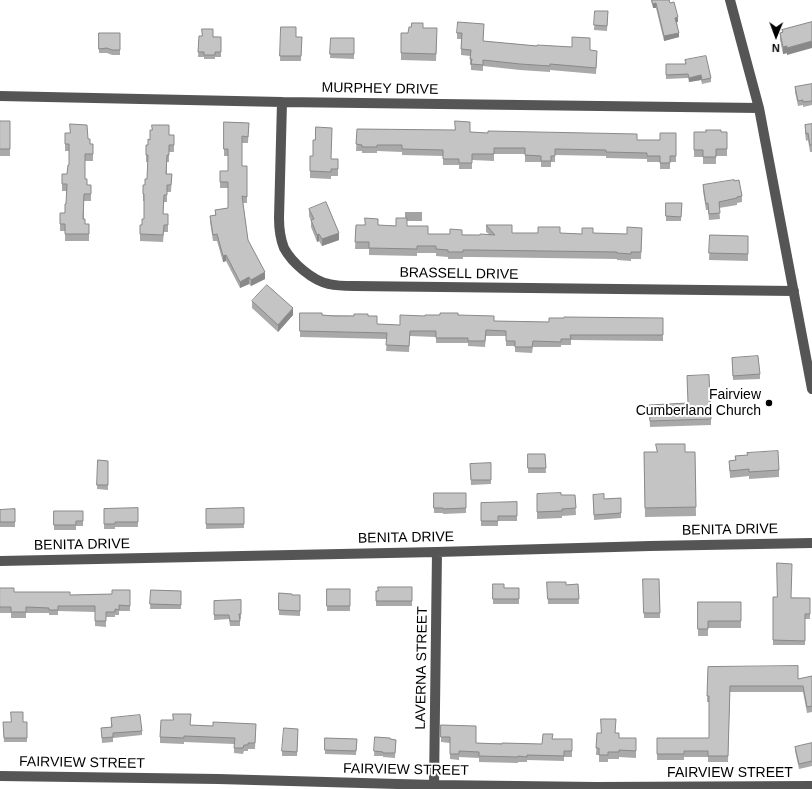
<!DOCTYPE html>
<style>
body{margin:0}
#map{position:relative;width:812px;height:789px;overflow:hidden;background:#fff;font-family:Helvetica,sans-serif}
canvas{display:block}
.north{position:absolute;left:756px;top:16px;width:40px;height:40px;-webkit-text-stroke:3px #fff;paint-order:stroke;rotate:181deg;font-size:11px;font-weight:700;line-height:16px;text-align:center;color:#000}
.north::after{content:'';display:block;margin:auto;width:14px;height:18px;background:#000;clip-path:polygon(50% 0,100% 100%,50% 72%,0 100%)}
</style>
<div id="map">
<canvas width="812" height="789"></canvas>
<div class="north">N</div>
</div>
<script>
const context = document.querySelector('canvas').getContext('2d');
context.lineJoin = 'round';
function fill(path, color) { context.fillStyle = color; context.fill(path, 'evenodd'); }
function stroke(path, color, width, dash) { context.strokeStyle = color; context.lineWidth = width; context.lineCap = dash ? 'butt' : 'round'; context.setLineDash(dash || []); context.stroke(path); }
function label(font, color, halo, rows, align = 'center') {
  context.font = font + ' Helvetica,sans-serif'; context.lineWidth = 4; context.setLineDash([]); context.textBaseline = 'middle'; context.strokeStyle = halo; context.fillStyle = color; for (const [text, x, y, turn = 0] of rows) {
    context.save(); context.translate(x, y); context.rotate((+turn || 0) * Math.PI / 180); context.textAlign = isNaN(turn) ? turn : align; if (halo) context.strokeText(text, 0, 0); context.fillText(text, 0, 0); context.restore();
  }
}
fill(new Path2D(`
 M405 212H422V221H405Z`), '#a3a3a3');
stroke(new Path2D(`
 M730 0 759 108 812 389
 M0 96 282 102 759 108
 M282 102 279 218C279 228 280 238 284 248 292 263 313 281 329 284 337 286 346 286 354 286L794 291
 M0 561 437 552 650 546 812 543
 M0 776 218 779 434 785 596 787 812 786
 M434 785 437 552`), '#555', 10);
fill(new Path2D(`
 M651 0H669L670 3 678 22H677L679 37 664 41 656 8H653Z
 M595 11H608L607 31 594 30Z
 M812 22 787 55V53L783 54 780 40V33H782V30Z
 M281 27 296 37H302L301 61H280Z
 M423 28 437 35 436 61 401 60V53L408 33Z
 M484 30 483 41 537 46 590 50 597 57 596 74 550 70V72L520 70 483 66V71L471 70V65H470V56L461 55V39H457V33Z
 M99 33H120V55H112L107 53H99Z
 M199 36 221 37V57H215V59H204V57H198Z
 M331 38H354V59L330 58Z
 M685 60 711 78V82L702 84 701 80 689 82 688 78 666 79V64H685Z
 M812 84V105L803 107V105L798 106 795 92V87Z
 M0 121H10V156H0Z
 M224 122 249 123 248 143H242V166H247V203H243L248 240 265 279 251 286 249 284 240 288 226 261 223 262 217 241H213L210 222V216L215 215V210L228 208V188H220V171H228V156H224Z
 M812 124V152H810L808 140 806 141 805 132V125Z
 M357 129 470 132 637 140H660L676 133V162H670V169H660V162H647V159L606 158V156L555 155V162H551V167H541V162H525V154H494V161L472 160V169H459V165H443V156L402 155V152L377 151V153H362V151H356Z
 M694 132H727V156H716V164H703V157H694Z
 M65 133 88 139 90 144H93V161H85V179L87 185H91V201H84V219L85 224H89V241H65V231H60V213H65L66 204 67 191H62V174H67L69 165V151H65Z
 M169 135H174V152H169V162H167V174H172L171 192H167V202H164L163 214H168V232H164L163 242 140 241V225H142L144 219V201H143V185H145L147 179 148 162H146V155L148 145Z
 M310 156 332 159H338V176H331V179L310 178Z
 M734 181 742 196V202L737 203V205L719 208 720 219 709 220 708 210H706L703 191V185Z
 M666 203H682L681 221H666Z
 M309 209 339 240 322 246 319 241 317 242 311 227V221L309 216Z
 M356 225 407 226 428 234 480 235 489 234 486 232V225L512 233 582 234 593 233 642 235 641 259H631V261L617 260V259L473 257H463V259H448V257L436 256V253H417V256L369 255V249H355Z
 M710 235 748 236V261L709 260Z
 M252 301 293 315 278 332 252 308Z
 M300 313 322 315 368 316 377 324 400 325 425 316 458 315 494 321 549 322 663 318V341L571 340V345H561V347H533L532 353 515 352V346H506V336H486L485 347 468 346V343H436V337L410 336 409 352 386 351 387 339 300 337Z
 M732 358 760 374V379L733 380Z
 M649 405 711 419V425L650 427Z
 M644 452H695L696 516 645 517Z
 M528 454H545L546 473H528Z
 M735 456 779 470V477L749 479V476L730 478 729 461 735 460Z
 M98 460 108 461V490L97 489Z
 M491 463V484L471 485 470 464Z
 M434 493H466V513L443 514V513H434Z
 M537 494 561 495H575L576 515 562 516V518L537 519Z
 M593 495 604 499 621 498V518L594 520Z
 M517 502V521H498V526H481V503Z
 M138 508V527H115V529H104V509Z
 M244 508V528L206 529V509Z
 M15 509V527H0V510Z
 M54 511H83V526H76V530H54Z
 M643 579H659L660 618H644Z
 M547 582 566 585 578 584 579 604H548Z
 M493 584 504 588H519V604H493Z
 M412 587V606H376V591Z
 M0 588 14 592 70 595 112 594 130 590V611H119V615H115V617H106V627L95 626V612L58 611V615H49V613H26V618H11V613H0Z
 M327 589H350V611H327Z
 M151 590 181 591V609H150Z
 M279 593 292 595H300V616L279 615Z
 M773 597 810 598V619H805V645H773Z
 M241 600V619H240V626H230L229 619 214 620V601Z
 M698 602H741V628H708V636H698Z
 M708 667 798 679 812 676V712L807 713 803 692H730L728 762H708V757H684V760H657V738H709V702H707Z
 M111 718 142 731V735L113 738V742L102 743 101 728 111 727Z
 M173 720 190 725 213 726 256 724 255 749H248V751H244L243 754 234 753V744L184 742V744L160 743V737Z
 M3 722H27V742H4Z
 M441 725 476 743 542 744 553 739H572V757H564V761L527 760V762H518V763L479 762V758L459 757V760L450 759V743L441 742Z
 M298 733 297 756H282V751Z
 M597 733H616L619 738H636V758L619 757V759H608V762H599V755H596Z
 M375 737 390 739 396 740 395 758 383 757V756H374Z
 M325 738 357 739 356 755 325 754Z
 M812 743V766L799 769 795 751V747Z`), '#a9a9a9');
fill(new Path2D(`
 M656 3V8H653V4Z
 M678 17V22H675V18Z
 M679 33V37L664 41V36Z
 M812 41V48L787 55V48Z
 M787 46V53L783 54V47Z
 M701 75V80L689 82V78Z
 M339 233V240L322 246V239Z
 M319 234V241L317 242V235Z
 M226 255V261L223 262V256Z
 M265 272V279L251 286V280Z
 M249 277V284L240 288V282Z
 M293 308V315L278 332V325Z`), '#898989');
const building = new Path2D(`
 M652 0H669L670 3 674 2 678 17 675 18 679 33 664 36 656 3 653 4Z
 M595 11H608L607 26 594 25Z
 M458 22 484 24 483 41 537 46V45L572 47V37L590 38V50L597 51 596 68 550 64V66L520 64 483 60V65L471 64 472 59H470L471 50 461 49 462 33H457Z
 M812 22V41L787 48V46L783 47 780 33 783 32 782 30Z
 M412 23H423V28H437L436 54 401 53V33H408L409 27H411Z
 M281 27H296V37H302L301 56H280Z
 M202 29H213V37H221V52H215V55H204V52H198L199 36H202Z
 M99 33H120V50H112L107 48 99 49Z
 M331 38H354V54H330Z
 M706 56 711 78 702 80 701 75 689 78 688 74 666 75V64H686L685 60Z
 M812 84V101L803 102V100L798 101 795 87Z
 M0 121H10V149H0Z
 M455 121 470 122V132L488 133V131L637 134V140H660V133H676V156H670V163H660V156H647V153L606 152V150L555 149V156H551V161H541V156L525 155V148H494V154H472V163H459V159H443V150L402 149V145H377V147H362V145L356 144 357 129 455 130Z
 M224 122 249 123 248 137 242 136V166H247V197L242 196 248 240 265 272 251 280 249 277 240 282 226 255 223 256 217 234 213 235 210 216 216 215 215 210 228 208V182H220V171H228V149H224Z
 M70 124 87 125 88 139H90V144H93V154H85V179H87V185H91V194H84L83 219H85V224H89V234H65V224H60V213H65V204H66L67 184H62V174H67L68 165H69V144H65V133H70Z
 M812 124V145H810L808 133 806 134 805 125Z
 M152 125H169V135H174V145H169V155H167L166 174H172L171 185H167V195H164L163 214H168V225H164L163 235 140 234V225H142V219H144V194H143V185H145V179H147L148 155H146V145H148V139L150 140V130H152Z
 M316 127 332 128 331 159H338V169H331V172L310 171V156H313V140H315Z
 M706 130H721V132H727V149H716V157H703V150H694V132H706Z
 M734 180V181L739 180 742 196 737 197V198L719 202 720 213 709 214 708 203 706 204 703 185Z
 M326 202 339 233 322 239 319 234 317 235 311 220 314 219 309 209Z
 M666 203H682L681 217 666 216Z
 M365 218 378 219V225L396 226V218H407V226H428V234H450V229L462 230V235H480V234L495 235 486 225H512V233H538V227H560V233L582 234V228H593V233L627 234V227L642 228 641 252H631V254L617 253V252L473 250H463V252H448V250L436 249V246H417V249L369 248V242H355L356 225H365Z
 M710 235 748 236V254L709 253Z
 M267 285 293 308 278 325 252 301Z
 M300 313H322V315L334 316H354V314H368V316H377V324L400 325V315L425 316V315H440V313H458V315L494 316V321L549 322V318H564V317L663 318V335H570L571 339H561V342L533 341 532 347H515V341H506V331L486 330 485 341H468V338H436V331H410L409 346 386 345 387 333 300 331Z
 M758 356 760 374 733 376 732 358Z
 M709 375 711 419 650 421 649 405 688 403 687 376Z
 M656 444H685V452H695L696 507 645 508 644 452H657Z
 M778 451 779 470 749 472V469L730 471 729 461 736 460 735 456 748 455 747 453Z
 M528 454H545L546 468H528Z
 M98 460 108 461V485H97Z
 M491 463V480H471L470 464Z
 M434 493H466V508L443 509V508H434Z
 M561 493V495H575L576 508 562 509V511L537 512V494Z
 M604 494V499L621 498V513L594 515 593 495Z
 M517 502V516H498V521H481V503Z
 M138 508V522H115V524H104V509Z
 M244 508V524H206V509Z
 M15 509V522H0V510Z
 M54 511H83V521H76V525H54Z
 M777 563 792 564 791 598H810V614H805V641L773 640V597H777Z
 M643 579H659L660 613H644Z
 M547 582H566V585L578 584 579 599H548Z
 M493 584H504V588H519V599H493Z
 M378 587H412V601H376V591H378Z
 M0 588H14V592H70V595L112 594V590H130V606L119 605V610L115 609V612H106V621H95V606H58V610H49V608L26 607V612H11V607H0Z
 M327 589H350V606H327Z
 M151 590 181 591V605L150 604Z
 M279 593 292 594V595H300V611L279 610Z
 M241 600V614H239L240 621H230L229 615H214V601Z
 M698 602H741V621H708V629H698Z
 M798 666V679L812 676V706L807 707 803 686H730L728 756H708V751H684V754H657V738H709V696H707L708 667Z
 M11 712H23V722H27V738H4L3 722H11Z
 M173 714H191L190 725 213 726V722L256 724 255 743H248V745H244L243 748H234L235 738 184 736V738L160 737 161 720H173Z
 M140 715 142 731 113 733V737L102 738 101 728 112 727 111 718Z
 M601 719H616L615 733H619V738H636V751L619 750V752H608V755H599V748H596L597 733H601Z
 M441 725 476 726V743L502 744V743L542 744 543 734H553L552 739H572V751H564V756L527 755V757L518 756V757L479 756V752L459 751V754H450V737H441Z
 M284 728 298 729 297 752 282 751Z
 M375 737 390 738V739L396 740 395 753H383V752L374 751Z
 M325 738 357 739 356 751 325 750Z
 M812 743V761L799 764 795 747Z`);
fill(building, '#c4c4c4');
stroke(building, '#898989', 1);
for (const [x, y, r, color] of [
 [769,403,4,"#000"]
]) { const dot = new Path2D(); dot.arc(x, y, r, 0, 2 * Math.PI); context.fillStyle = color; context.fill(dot); stroke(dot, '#fff', 1.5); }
label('14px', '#000', '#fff', [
 ["MURPHEY DRIVE",380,89,1],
 ["BRASSELL DRIVE",459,274,1],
 ["BENITA DRIVE",730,530,-1],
 ["BENITA DRIVE",406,538,-1],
 ["BENITA DRIVE",82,545,-1],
 ["LAVERNA STREET",422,668,-89],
 ["FAIRVIEW STREET",82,763,1],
 ["FAIRVIEW STREET",406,770,1],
 ["FAIRVIEW STREET",730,773]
]);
label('14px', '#000', '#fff', [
 ["Fairview",761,395],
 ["Cumberland Church",761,411]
], 'right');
</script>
